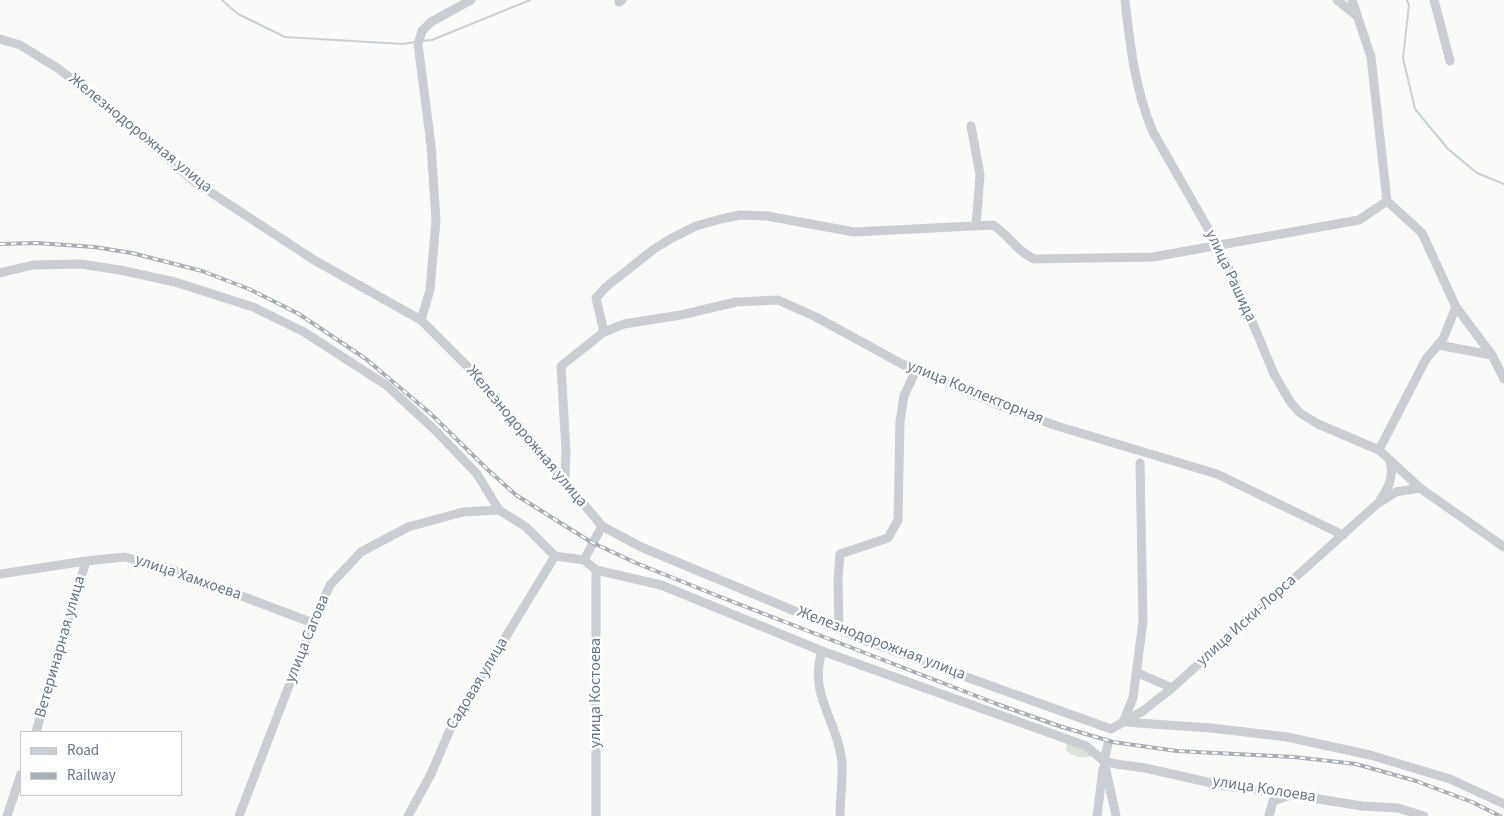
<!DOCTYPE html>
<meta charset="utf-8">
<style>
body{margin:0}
#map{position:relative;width:1504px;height:816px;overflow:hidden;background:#fafaf8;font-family:"Source Sans 3",sans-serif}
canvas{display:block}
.legend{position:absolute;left:20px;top:731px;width:162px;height:65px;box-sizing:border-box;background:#fff;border:1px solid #c2c9d1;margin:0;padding:6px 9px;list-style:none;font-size:15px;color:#66778c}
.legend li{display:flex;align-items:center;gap:10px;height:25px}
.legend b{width:25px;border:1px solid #c2c9d1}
</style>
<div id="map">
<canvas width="1504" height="816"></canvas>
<ul class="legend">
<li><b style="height:6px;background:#cacdd2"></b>Road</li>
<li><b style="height:6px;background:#a9afb6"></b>Railway</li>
</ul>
</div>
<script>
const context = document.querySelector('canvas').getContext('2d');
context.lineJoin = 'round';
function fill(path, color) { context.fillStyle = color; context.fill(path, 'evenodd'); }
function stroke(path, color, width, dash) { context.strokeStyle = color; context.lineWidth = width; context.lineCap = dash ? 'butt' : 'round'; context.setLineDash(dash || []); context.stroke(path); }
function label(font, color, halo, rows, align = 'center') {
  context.font = font + ' "Source Sans 3",sans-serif'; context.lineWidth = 5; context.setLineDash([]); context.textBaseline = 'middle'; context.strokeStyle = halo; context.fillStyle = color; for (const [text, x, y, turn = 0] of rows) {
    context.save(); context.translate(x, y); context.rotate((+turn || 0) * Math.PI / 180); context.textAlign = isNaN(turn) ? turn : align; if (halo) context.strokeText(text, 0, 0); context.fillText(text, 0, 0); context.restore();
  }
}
fill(new Path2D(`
 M1067 743 1079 746 1092 756C1083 759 1073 757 1066 750Z`), '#dbe3d8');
stroke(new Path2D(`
 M222 0 238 14 285 37 403 44 415 42
 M1407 0 1409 5 1403 58 1415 109 1448 149 1477 173 1504 184
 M422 41 432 40 530 0`), '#c6d0d6', 2);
stroke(new Path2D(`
 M1125 0C1130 45 1135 90 1153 132L1218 246 1236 283 1274 374 1291 403 1300 413 1318 424 1379 450 1420 488
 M1337 0 1357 16
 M1352 0 1371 57 1387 201 1422 233 1456 307 1492 355 1504 379
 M1434 0 1450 61
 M619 2 622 0
 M0 39 20 45 59 69 121 118 195 182 314 260 421 320 476 375 602 526 641 547 869 642 1111 729
 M971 126 980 175 976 226
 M0 273 33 265 81 264 120 270 175 282 253 307 304 332 386 385 435 430 477 474 499 510 526 527 555 556 584 560 596 570 661 585 822 651 1086 746 1104 761 1116 764 1145 768 1225 786 1281 793 1362 806 1398 808 1424 816
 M421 320 430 290 436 220 431 145 418 44 422 31 431 22 471 0
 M604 332 596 298 606 287 654 249 672 238 696 226 721 219 740 215 767 216 854 232 993 225C1010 236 1015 250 1034 259L1153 257 1359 220 1387 201
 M1438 345 1492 355
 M1379 450 1426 359 1443 339 1456 307
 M565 481 566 451 561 366 604 332 624 324 681 315 736 302 778 300 816 317 902 364 1004 407 1057 426 1217 474 1343 535
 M1380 500C1389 487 1394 477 1390 461
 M584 560 602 526
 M0 574 86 561 125 557 170 569 313 623
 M839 629 838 580 840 554 888 538 898 520 900 421 904 396 916 370
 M822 651C808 695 838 721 842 762 843 780 840 799 840 816
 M1138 673 1172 688
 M1123 722 1211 728 1287 737 1370 755 1450 779 1504 804
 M1123 722 1133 698 1143 621 1140 463
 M1111 729 1143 711 1172 688 1377 504 1396 492 1420 488 1504 547
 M36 732 86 561
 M1108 744 1104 761 1116 816
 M7 816 21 774
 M239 816 313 623 330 585 361 552 408 527 463 512 499 510
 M408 816 431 774 452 725 555 556
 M596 816V570
 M1097 816 1103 769
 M1269 816 1273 801 1291 795`), '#cacdd2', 9);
const rail = new Path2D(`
 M0 244 36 243 94 247 132 253 202 271 249 289 299 314 366 359 431 414 487 469 516 495 591 542 636 563 718 596 997 704 1059 726 1113 742 1177 751 1294 757 1356 764 1416 781 1472 802 1500 816`);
stroke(rail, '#a9afb6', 4);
stroke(rail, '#fff', 2, [5.5]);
label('16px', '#66778c', '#fff', [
 ["Железнодорожная улица",140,134,39],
 ["улица Рашида",1230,276,65],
 ["улица Коллекторная",975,393,22],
 ["Железнодорожная улица",526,437,50],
 ["улица Хамхоева",188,578,19],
 ["улица Иски-Лорса",1247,621,-42],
 ["улица Сагова",308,639,-68],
 ["Железнодорожная улица",881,644,21],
 ["Ветеринарная улица",61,647,-74],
 ["Садовая улица",478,684,-59],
 ["улица Костоева",596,693,-90],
 ["улица Колоева",1264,790,9]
]);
</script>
